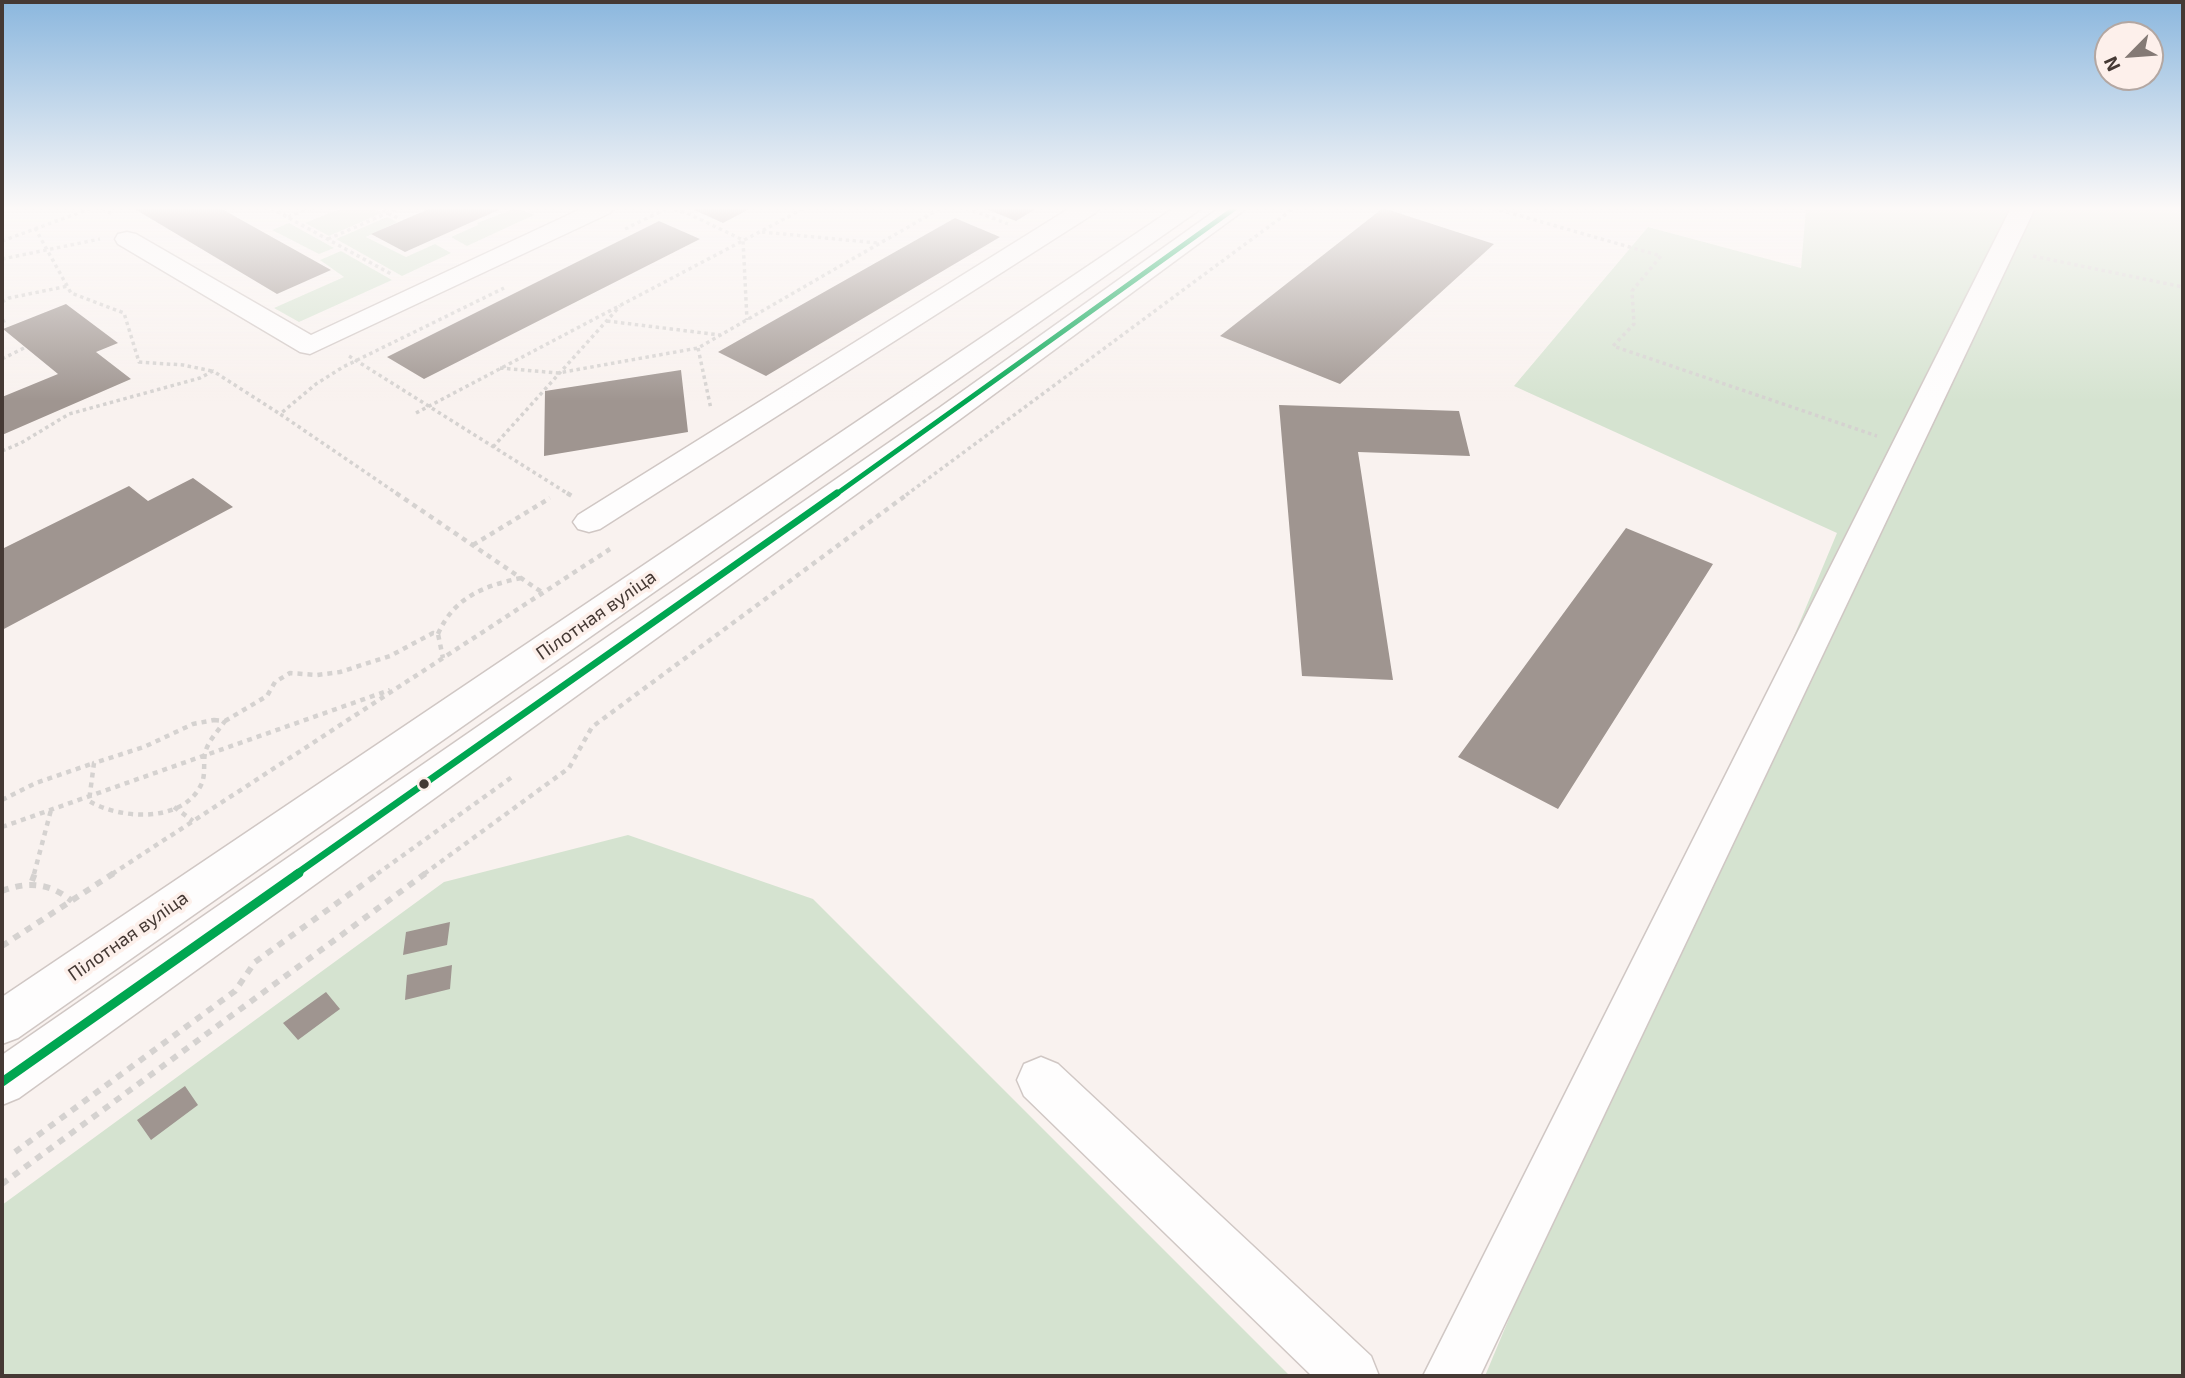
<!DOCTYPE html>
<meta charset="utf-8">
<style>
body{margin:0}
#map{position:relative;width:2185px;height:1378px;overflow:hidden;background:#f9f2ef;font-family:"Exo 2",sans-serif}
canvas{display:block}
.frame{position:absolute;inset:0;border:4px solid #453934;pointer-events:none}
.north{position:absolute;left:2094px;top:21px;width:70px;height:70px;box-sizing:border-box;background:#fdf0eb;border:2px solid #b3a7a2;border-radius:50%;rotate:245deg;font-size:19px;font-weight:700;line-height:28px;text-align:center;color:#453934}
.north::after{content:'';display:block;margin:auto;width:24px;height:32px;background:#847a75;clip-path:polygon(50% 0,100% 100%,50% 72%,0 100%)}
</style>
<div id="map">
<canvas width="2185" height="1378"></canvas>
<div class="frame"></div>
<div class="north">N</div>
</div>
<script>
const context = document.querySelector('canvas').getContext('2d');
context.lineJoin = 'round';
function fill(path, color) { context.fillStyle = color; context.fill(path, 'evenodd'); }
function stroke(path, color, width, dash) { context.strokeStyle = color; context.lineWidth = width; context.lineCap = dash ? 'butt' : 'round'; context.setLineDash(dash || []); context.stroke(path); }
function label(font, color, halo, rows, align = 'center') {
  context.font = font + ' "Exo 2",sans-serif'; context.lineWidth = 7; context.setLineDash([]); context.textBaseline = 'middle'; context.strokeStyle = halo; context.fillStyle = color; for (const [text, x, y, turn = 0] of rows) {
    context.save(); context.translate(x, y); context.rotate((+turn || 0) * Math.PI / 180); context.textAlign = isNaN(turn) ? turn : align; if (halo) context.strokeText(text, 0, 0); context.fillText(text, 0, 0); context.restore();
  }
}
fill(new Path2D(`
 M342 208H371L382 213 329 236 305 223Z
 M517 208 534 215 467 246 451 237 478 225 477 223Z
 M1806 208H2183V1376H1485L1837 533 1514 386 1648 227 1801 268Z
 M387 217 397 222 366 237 406 257 435 244 451 253 402 276 336 239Z
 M289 223 334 248 319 254 272 230Z
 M341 251 392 280 299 322 274 308 344 277 320 260Z
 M628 835 813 899 1290 1376H2V1205L444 882Z`), '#d5e3d0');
fill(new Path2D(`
 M133 208H220L331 270 277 294Z
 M431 208H503L405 252 371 234Z
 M690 208H751L723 223Z
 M984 208H1037L1016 221Z
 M1383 208 1494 244 1340 384 1220 336Z
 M955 218 1000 237 766 376 718 352Z
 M659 221 700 239 424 379 387 357Z
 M66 304 118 343 96 352 131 379 2 435V397L58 374 3 329Z
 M681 370 688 432 544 456 545 391Z
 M1279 405 1459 411 1470 456 1358 452 1393 680 1302 676Z
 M193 478 233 507 2 630V549L129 486 148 501Z
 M1626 528 1713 564 1558 809 1458 757Z
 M450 922 447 945 403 955 406 932Z
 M452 965 450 989 405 1000 407 975Z
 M326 992 340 1009 298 1040 283 1023Z
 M185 1086 198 1105 151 1140 137 1120Z`), '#9f9590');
const minor = new Path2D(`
 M583 208H614L610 213 310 354 300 352 118 244 115 239 118 234 127 232 136 234 311 335Z
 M1070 208H1099L1095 213 600 529 589 532 578 529 573 522 578 515Z
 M1174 208H1202L18 1038 2 1044V997Z
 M1219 208H1247L959 420 19 1098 2 1105V1055L939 408Z
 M2011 208H2035L1480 1376H1423Z
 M1041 1057 1058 1064 1371 1356 1379 1376H1312L1024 1096 1017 1080 1024 1064Z`);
stroke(minor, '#d0c7c4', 3);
stroke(new Path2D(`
 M102 208 113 215
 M271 208 287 217
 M311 208 287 217 393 275
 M375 208 398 218
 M667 208 687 213 743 240 747 320
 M966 208 1008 224
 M1493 208 1661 256 1632 291 1634 324 1613 346 1877 436
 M35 228 71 293 124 313 139 362 183 365 212 371
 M625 229 668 208
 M762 232 878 243
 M328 239 399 208
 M2 241 92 208
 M2033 256 2183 287
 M2 259 100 239
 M2 302 9 298 68 286
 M607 321 720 335
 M2 322 8 319
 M698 348 711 409
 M349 356 570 495
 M2 359 26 347
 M500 368 558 373 698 348 941 208
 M416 413 805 208
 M493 447 620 306
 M2 451 21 443 69 414 200 378 213 371 280 414
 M399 495 280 414 316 384 343 367 504 288
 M906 495 1294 208`), '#d5d2d0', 3.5, [3.5, 3.5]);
stroke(new Path2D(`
 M396 493 543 593
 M567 493 572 496
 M473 545 550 498
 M438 634C454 597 484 586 521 578
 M214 720 225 721C218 731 208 741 205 753 203 764 206 775 201 785 182 824 119 819 89 801L94 763 144 747 193 724Z
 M225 721 267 696 275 682 290 673 317 675 340 672 390 656 433 633 438 634 443 658
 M2 800 36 783 94 763
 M174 807 193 821
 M2 827 390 690
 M34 874 51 810
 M112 874 610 549
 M377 874 512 777
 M424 874 569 768 592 727 909 493`), '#d5d2d0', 4.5, [5, 5]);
stroke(new Path2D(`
 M32 881 35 873
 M2 891C28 881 50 883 72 901
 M2 946 114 873
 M15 1152 235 991 255 962 379 873
 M2 1184 426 873`), '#d5d2d0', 6, [7, 7]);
fill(minor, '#fefdfd');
stroke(new Path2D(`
 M835 495 1235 208`), '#00a651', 5);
stroke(new Path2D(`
 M296 874 837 493`), '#00a651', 7);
stroke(new Path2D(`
 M2 1082 299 873`), '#00a651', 9);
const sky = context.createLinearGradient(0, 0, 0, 401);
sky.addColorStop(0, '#8bb7de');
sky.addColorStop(0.52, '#fcf9f8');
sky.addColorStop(1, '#fcf9f800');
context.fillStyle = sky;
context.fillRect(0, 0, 2185, 401);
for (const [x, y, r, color] of [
 [424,784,6,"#453934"]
]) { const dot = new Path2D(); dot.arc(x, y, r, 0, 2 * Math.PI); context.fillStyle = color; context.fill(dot); stroke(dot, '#fdf0eb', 2.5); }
label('19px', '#453934', '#fdf0eb', [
 ["Пілотная вуліца",596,615,-35],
 ["Пілотная вуліца",128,936,-35]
]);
</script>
